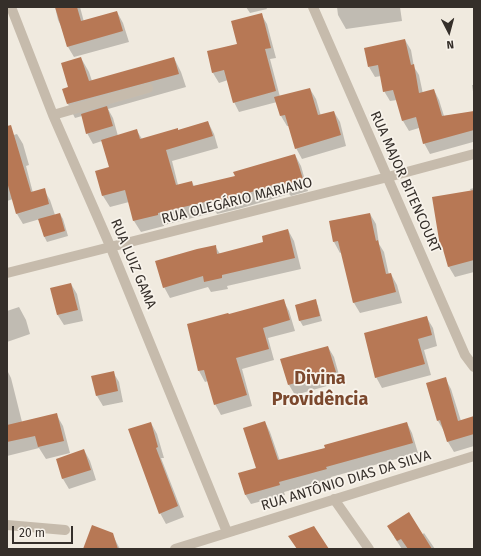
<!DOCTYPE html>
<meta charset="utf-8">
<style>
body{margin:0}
#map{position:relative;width:481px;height:556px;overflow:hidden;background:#f0eadf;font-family:"Fira Sans",sans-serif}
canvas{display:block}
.frame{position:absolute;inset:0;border:8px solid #352f2a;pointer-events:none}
.north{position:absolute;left:429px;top:12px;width:40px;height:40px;-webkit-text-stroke:3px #f8f3eb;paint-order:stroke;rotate:174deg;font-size:11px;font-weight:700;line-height:16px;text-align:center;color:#352f2a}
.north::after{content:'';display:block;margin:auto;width:14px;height:18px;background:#352f2a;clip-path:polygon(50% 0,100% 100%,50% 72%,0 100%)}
.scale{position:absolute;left:12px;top:526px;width:61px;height:18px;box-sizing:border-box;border:2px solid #352f2a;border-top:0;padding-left:5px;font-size:12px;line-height:14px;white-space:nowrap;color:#352f2a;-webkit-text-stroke:3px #f8f3eb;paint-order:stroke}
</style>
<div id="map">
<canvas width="481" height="556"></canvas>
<div class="frame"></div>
<div class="north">N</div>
<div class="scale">20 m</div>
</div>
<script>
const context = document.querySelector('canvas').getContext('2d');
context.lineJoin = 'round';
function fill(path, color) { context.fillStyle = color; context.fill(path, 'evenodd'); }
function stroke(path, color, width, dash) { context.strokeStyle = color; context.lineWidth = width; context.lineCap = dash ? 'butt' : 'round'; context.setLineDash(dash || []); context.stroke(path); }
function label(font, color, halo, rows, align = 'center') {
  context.font = font + ' "Fira Sans",sans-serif'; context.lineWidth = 3.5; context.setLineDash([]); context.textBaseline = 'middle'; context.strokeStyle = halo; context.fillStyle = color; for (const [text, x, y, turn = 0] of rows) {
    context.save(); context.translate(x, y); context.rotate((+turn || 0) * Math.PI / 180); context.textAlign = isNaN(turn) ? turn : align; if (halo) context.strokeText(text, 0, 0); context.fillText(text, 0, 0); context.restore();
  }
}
fill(new Path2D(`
 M55 7H80L84 22 117 12 123 23 129 42 74 57 68 47 61 26 58 20Z
 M246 7H266L267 9 250 13Z
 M337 7H400L402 21 346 29 338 15Z
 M261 14 267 24 276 58 270 59 280 97 310 89 316 99 321 116 334 112 340 122 346 146 302 159 296 148 289 126H287L281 116 277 102 239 112 234 102 228 80 219 83 213 73 208 52 238 44Z
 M405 40 411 50 414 67 419 75 423 94 434 90 439 100 444 116 474 112V144L473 142 430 154 424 143 419 128 409 131 403 121 397 100 390 101 384 91 381 76 375 77 369 67Z
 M81 58 89 72 92 81 174 58 181 72 186 87 108 109 113 118 118 136 137 131 142 139 178 131 208 122 214 134 218 148 172 161 178 185 192 182 194 186 236 177 295 155 301 166 308 191 291 196 289 194 242 208 217 214 216 212 164 225V226L141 232 134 221 129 202 110 207 103 196 97 172 110 168 102 141 93 144 87 133 82 116 75 118 68 104 64 89 70 88Z
 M472 85H474V98Z
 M17 134 23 144 29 165 26 166 33 193 44 190 50 200 55 215 60 214 63 219 68 236 47 242 44 236 40 219 23 224 17 214 13 199 7 201V137Z
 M474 188V272L455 277 449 267 445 252 441 246 471 191 470 189Z
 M370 214 376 224 379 244 384 252 389 275 391 274 397 285 402 303 360 313 354 303 342 252 340 253 334 242 330 221Z
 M288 230 294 241 301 269 227 286 228 289 211 292 208 287 170 298 164 287 215 246 220 254 265 243Z
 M71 284 77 294 83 321 64 325 57 314Z
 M283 300 289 311 295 331 268 338 274 360 242 369 252 406 221 415 215 404 208 381 205 382 199 371 188 324 229 315Z
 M315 301 318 306 322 321 303 326 300 321 296 305Z
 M19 307 26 320 30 334 7 342V311Z
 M427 318 433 328 437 346 424 350 431 375 382 388 376 377Z
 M328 347 334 357 341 382 295 395 289 385 282 360Z
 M7 370 11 378 22 422 56 414 63 426 70 453 46 459 39 448 7 456Z
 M113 372 119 382 123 402 103 406 97 396 93 377Z
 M445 378 451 389 461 421 474 417V446L454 452 448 442 444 431 438 421Z
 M265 422 270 432 280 461 326 448 407 423 412 433 418 453 331 477 332 479 284 492 285 495 251 504 245 494 257 469Z
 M151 423 157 434 164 458H161L184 517 166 524 160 513Z
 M84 450 90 461 96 480 69 489 63 479 57 460Z
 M424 533 435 549H402L394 537 422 535Z
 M112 534 120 549H84Z`), '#0003');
fill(new Path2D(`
 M55 7H77L81 21 117 11 123 31 67 47Z
 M262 13 271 48 265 49 276 91 233 103 224 70 212 73 207 51 237 44 231 21Z
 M405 39 411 65 414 64 419 93 434 89 442 116 474 111V130L423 144 416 117 402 121 393 90 383 92 378 65 368 67 364 48Z
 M81 57 89 81 174 57 179 74 67 104 62 89 68 87 61 63Z
 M310 88 318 115 334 111 341 135 295 149 285 115 280 116 274 97Z
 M107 106 113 126 86 134 81 114Z
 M208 121 213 136 166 150 176 185 192 181 193 186 235 176 233 172 295 154 303 179 283 185 282 182 236 197 209 203V201L158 213V215L133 221 125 190 102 196 95 171 109 167 101 140 137 129 140 139 178 128V130Z
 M11 125 31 192 45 188 49 204 16 214 7 182V126Z
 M474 190V260L448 267 442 246H440L432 197Z
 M60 213 65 231 44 237 38 219Z
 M370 213 376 241 378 240 386 274 391 273 396 292 353 303 338 241 333 242 329 221Z
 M288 229 295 258 222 275V278L204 282 203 276 163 288 155 261 197 249 216 245 217 254 263 242 262 236Z
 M71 283 78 310 57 315 50 288Z
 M284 299 290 320 263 328 269 349 236 358 247 395 214 405 204 370 198 371 187 324 228 313 229 314Z
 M316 299 320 316 299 321 295 305Z
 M427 316 432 335 418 339 425 364 375 378 364 333Z
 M328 346 336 372 288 385 280 359Z
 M114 371 118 391 96 396 91 376Z
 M446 377 458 421 474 416V434L447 442 440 420 437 421 426 383Z
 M57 413 64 441 38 447 35 436 7 442V425Z
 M265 421 278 460 325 448 324 445 407 422 413 443 326 467 327 469 279 482 280 485 245 495 238 473 256 468 243 428Z
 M151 422 158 447 156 448 178 506 159 514 128 429Z
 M84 449 91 470 62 479 56 459Z
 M409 512 432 549H408L401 539 397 541 387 526Z
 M92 525 113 533 118 549H83Z
 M314 526 329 549H297L288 536Z`), '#b77855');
stroke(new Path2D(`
 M11 7 53 115 111 248 227 532
 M313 7 465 355 474 367
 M53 115 148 88
 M7 273 388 177 474 154
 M334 499 369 549
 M7 525 65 530
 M175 549 474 456`), '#c6bbac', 10);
label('14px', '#352f2a', '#f8f3eb', [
 ["RUA MAJOR BITENCOURT",405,182,66],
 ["RUA OLEGÁRIO MARIANO",237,201,-14],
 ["RUA LUIZ GAMA",133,264,67],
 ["RUA ANTÔNIO DIAS DA SILVA",346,481,-17]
]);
label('bold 18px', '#7b482d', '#f8f3eb', [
 ["Divina",320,379],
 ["Providência",320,400]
]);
</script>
